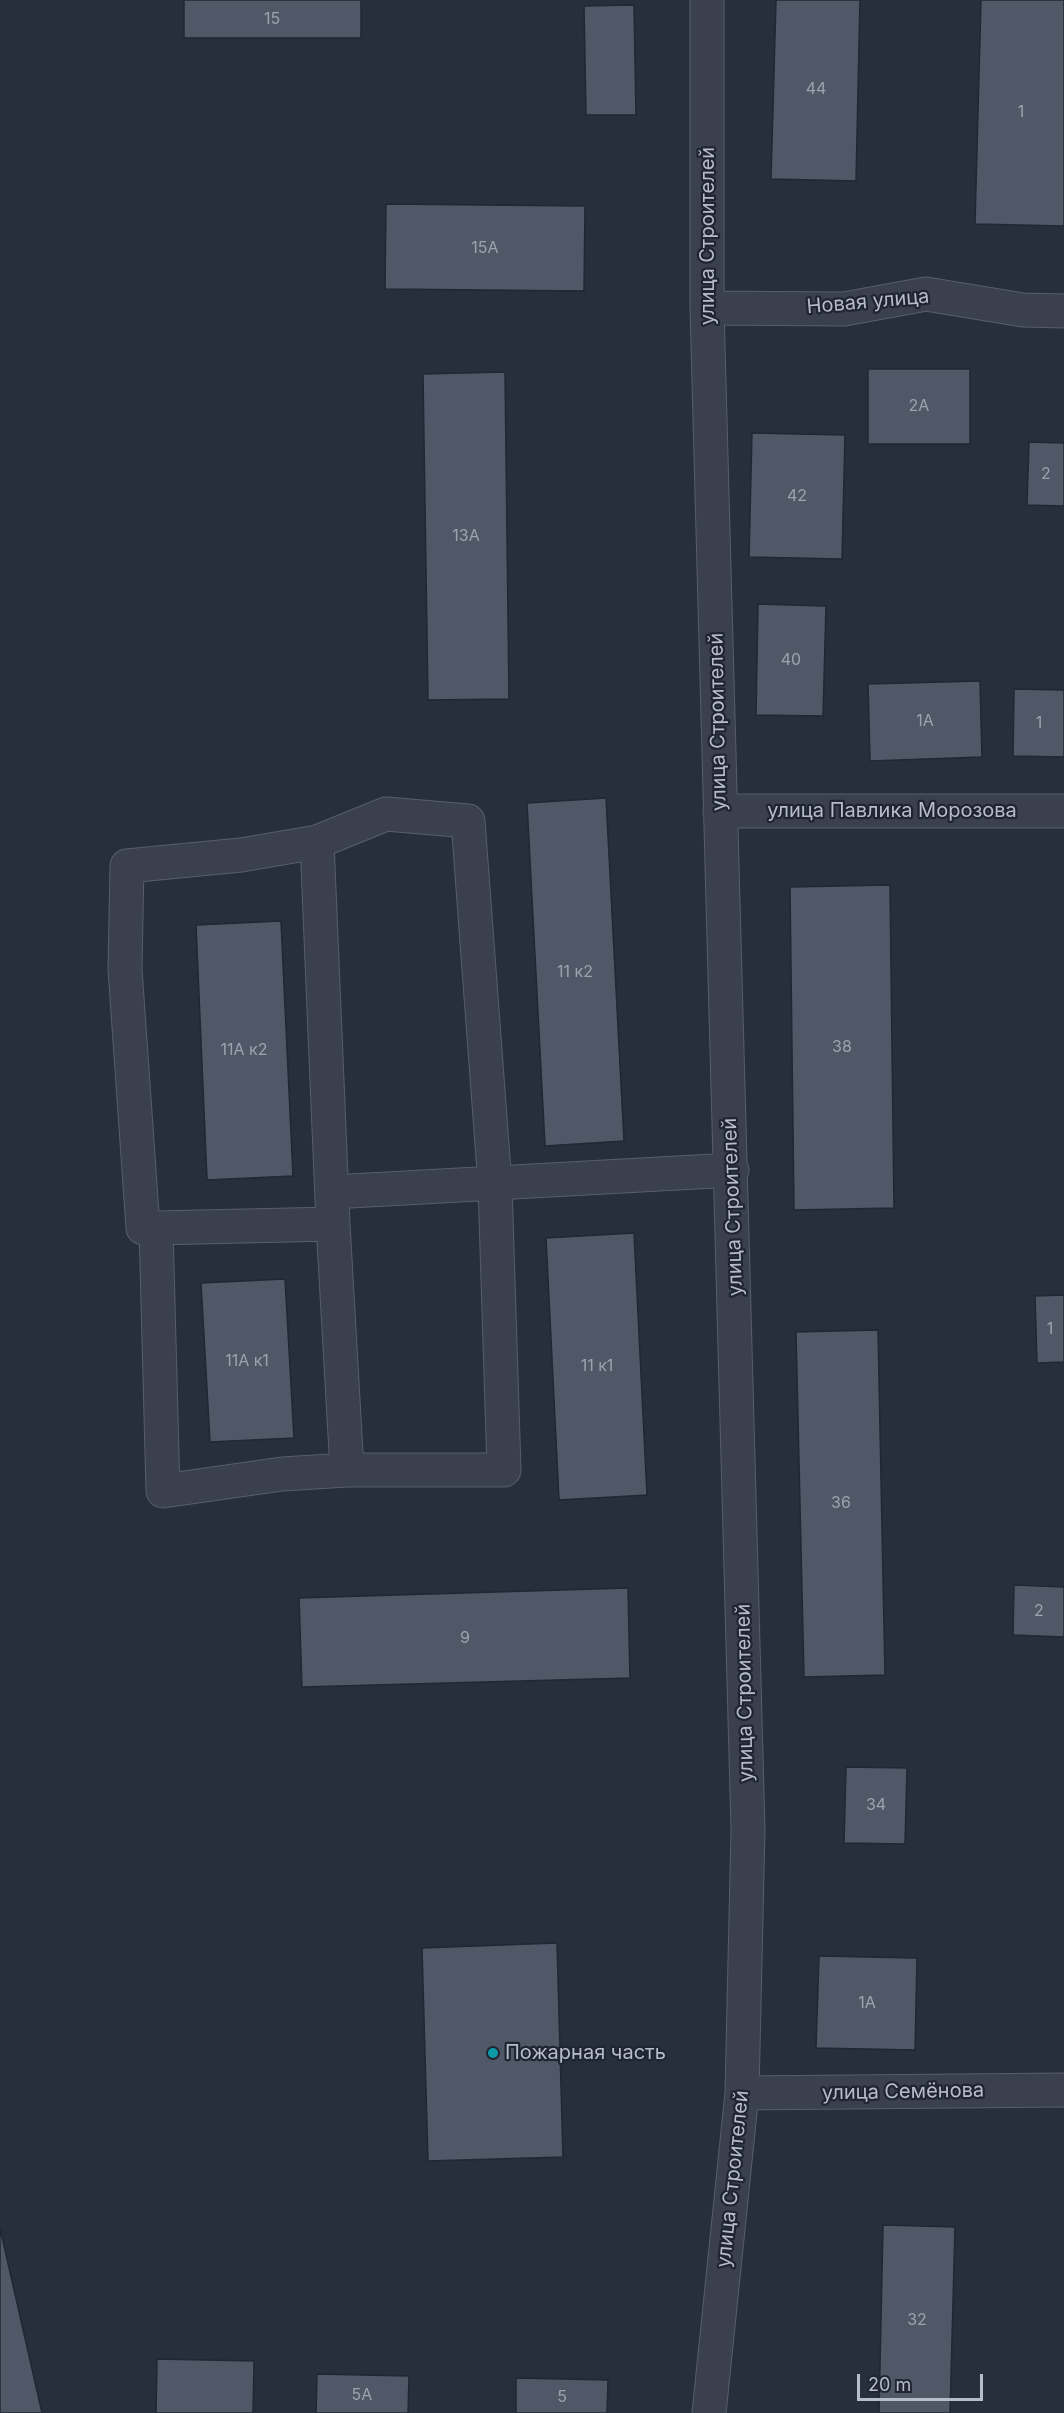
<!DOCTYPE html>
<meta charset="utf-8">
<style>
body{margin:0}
#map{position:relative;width:1064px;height:2413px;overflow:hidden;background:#272e3c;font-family:Inter,sans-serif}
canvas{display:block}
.scale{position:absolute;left:857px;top:2374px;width:126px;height:27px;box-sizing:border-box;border:3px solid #b6bcc8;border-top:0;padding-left:8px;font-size:18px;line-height:21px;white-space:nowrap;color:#b6bcc8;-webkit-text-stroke:4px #1f2532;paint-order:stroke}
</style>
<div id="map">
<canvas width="1064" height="2413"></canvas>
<div class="scale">20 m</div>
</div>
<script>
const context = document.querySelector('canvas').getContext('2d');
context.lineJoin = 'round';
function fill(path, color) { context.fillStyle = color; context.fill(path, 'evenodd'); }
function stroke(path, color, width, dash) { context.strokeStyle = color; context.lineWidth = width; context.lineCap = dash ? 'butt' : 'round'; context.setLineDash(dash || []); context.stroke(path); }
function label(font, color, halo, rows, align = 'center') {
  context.font = font + ' Inter,sans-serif'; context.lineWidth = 4.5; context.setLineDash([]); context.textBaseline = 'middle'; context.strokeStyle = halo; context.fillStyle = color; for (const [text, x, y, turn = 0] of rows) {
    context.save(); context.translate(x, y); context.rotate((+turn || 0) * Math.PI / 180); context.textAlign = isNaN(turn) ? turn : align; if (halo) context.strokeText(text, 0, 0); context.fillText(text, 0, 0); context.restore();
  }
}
const building = new Path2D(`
 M184 0H361V38H184Z
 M776 0H860L856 181 771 179Z
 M981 0H1064V226L975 224Z
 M634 5 636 115H586L584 6Z
 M386 204 585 206 584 291 385 289Z
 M868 369H970V444H868Z
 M505 372 509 699 428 700 423 374Z
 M752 433 845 435 842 559 749 557Z
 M1029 442 1064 443V506L1027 505Z
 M758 604 826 606 823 716 756 715Z
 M980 681 982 757 870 761 868 684Z
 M1014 689 1064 690V757L1013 756Z
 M606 798 624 1141 545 1146 527 803Z
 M890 885 894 1208 794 1210 790 887Z
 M281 921 293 1176 207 1180 196 925Z
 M634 1233 647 1495 559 1500 546 1238Z
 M285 1279 294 1438 210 1442 201 1283Z
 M1064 1295V1362L1037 1363 1035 1296Z
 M878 1330 885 1675 804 1677 796 1332Z
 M1014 1585 1064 1587V1637L1013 1635Z
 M628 1588 630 1678 302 1687 299 1598Z
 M846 1767 907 1768 905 1844 844 1843Z
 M557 1943 563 2157 428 2161 422 1948Z
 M819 1956 917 1958 915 2050 816 2048Z
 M883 2225 955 2227 950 2413H879Z
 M0 2228 42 2413H0Z
 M157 2359 254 2361 253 2413H156Z
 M317 2374 409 2376 408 2413H316Z
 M516 2378 608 2380 607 2413H516Z`);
fill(building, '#505767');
stroke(building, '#212734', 1.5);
const minor = new Path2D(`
 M707 0V308L748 1829 742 2093 709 2413
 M707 308 844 309 926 294 1023 310 1064 311
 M720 811H1064
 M317 842 333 1224 347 1470
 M332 1192 732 1170
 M156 1228 163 1491 282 1474 347 1470H504L495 1185 468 821 386 814 317 842 241 855 127 866 125 969 143 1228H156L333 1224
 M742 2093 1064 2090`);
stroke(minor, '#585e6b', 35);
stroke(minor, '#3a404d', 33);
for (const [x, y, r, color] of [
 [493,2053,6,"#0f9aa8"]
]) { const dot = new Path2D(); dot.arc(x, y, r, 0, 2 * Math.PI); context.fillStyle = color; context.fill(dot); stroke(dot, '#1f2532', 2); }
label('16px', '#9ca3b0', null, [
 ["15",272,19],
 ["44",816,89],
 ["1",1021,112],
 ["15А",485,248],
 ["2А",919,406],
 ["2",1046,474],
 ["42",797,496],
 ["13А",466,536],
 ["40",791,660],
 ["1А",925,721],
 ["1",1039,723],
 ["11 к2",575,972],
 ["38",842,1047],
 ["11А к2",244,1050],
 ["1",1050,1329],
 ["11А к1",247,1361],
 ["11 к1",597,1366],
 ["36",841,1503],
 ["2",1039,1611],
 ["9",465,1638],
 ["34",876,1805],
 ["1А",867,2003],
 ["32",917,2320],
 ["5А",362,2395],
 ["5",562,2397]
]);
label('20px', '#b6bcc8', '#1f2532', [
 ["улица Строителей",708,236,-90],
 ["Новая улица",868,302,-5],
 ["улица Строителей",718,722,-91],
 ["улица Павлика Морозова",892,811],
 ["улица Строителей",733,1207,-92],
 ["улица Строителей",745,1693,-91],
 ["улица Семёнова",903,2092,-1],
 ["улица Строителей",733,2179,-84]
]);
label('20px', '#b6bcc8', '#1f2532', [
 ["Пожарная часть",505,2053]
], 'left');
</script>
